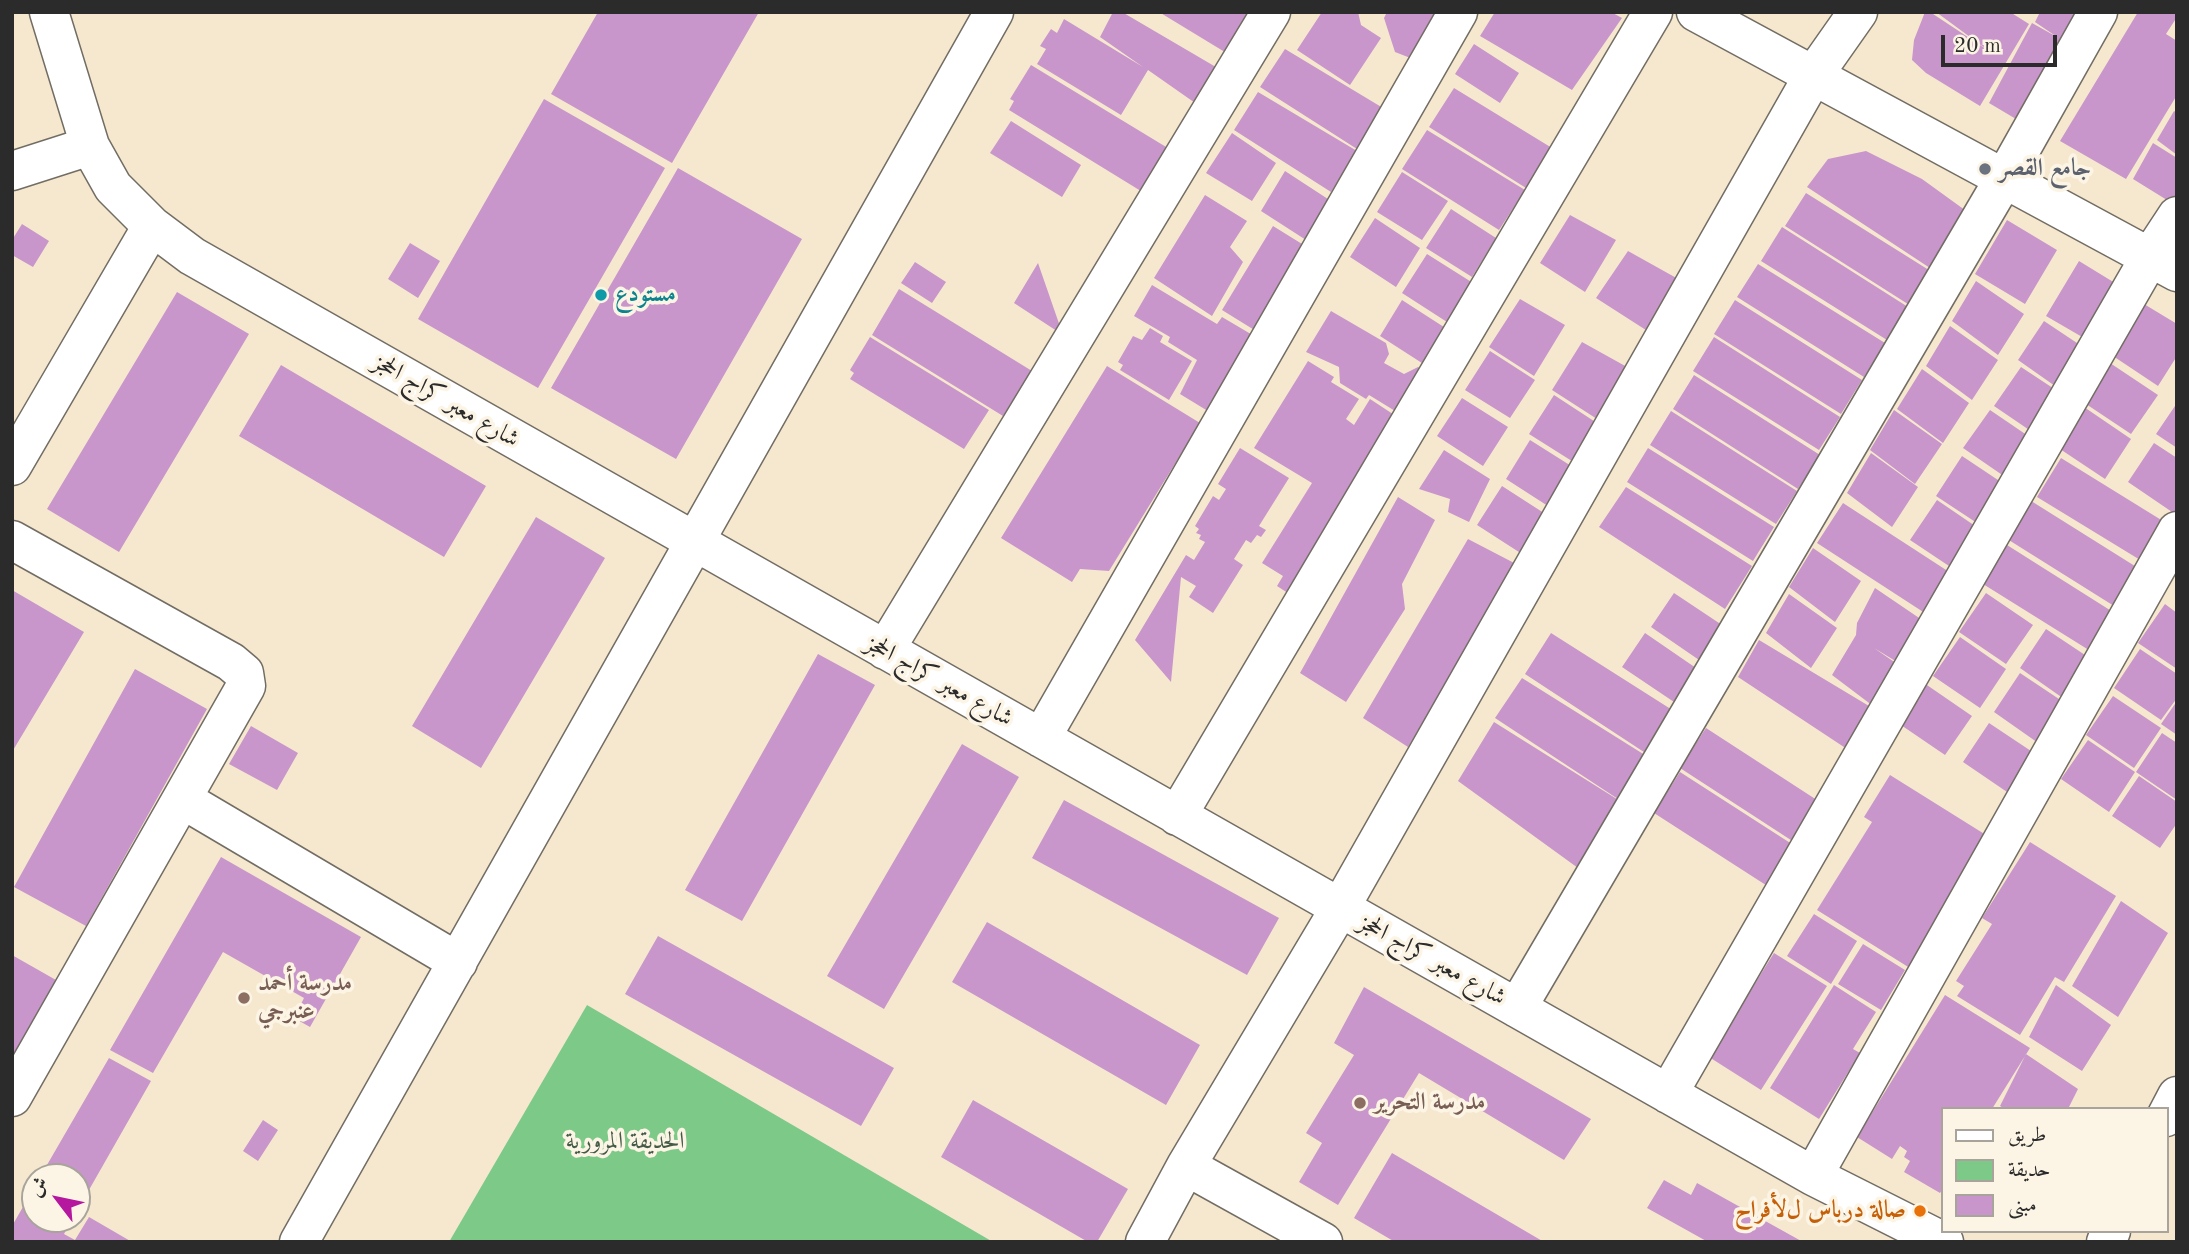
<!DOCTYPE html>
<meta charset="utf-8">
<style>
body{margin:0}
#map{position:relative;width:2189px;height:1254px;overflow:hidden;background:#f6e8cf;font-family:"Old Standard TT",Amiri,serif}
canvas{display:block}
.frame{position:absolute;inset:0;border:14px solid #2b2b2b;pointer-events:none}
.legend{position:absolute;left:1941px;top:1107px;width:228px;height:126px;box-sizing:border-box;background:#fcf5e5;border:2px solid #a8a49b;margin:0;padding:9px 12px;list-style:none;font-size:21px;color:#2b2b2b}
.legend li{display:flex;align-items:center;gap:14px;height:35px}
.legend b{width:35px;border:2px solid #a8a49b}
.north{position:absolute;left:21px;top:1163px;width:70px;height:70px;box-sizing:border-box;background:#fcf5e5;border:2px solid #a8a49b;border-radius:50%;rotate:302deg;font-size:19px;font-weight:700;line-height:28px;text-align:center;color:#2b2b2b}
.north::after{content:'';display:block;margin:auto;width:24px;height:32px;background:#b5179e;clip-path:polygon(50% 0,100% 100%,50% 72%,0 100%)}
.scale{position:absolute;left:1941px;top:35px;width:116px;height:32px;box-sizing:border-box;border:4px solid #2b2b2b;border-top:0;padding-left:9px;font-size:21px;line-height:24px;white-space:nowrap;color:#2b2b2b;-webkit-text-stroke:5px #fcf5e5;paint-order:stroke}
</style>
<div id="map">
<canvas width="2189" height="1254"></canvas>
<div class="frame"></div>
<ul class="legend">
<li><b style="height:9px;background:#fff"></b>طريق</li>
<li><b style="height:19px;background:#7cc988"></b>حديقة</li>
<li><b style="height:19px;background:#c896cb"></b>مبنى</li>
</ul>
<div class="north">ش</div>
<div class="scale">20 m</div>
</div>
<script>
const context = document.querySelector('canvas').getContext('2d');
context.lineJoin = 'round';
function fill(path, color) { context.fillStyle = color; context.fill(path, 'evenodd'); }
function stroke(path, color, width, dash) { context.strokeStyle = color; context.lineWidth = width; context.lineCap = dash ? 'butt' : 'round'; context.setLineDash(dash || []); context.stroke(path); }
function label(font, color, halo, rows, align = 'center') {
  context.font = font + ' "Old Standard TT",Amiri,serif'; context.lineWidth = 7; context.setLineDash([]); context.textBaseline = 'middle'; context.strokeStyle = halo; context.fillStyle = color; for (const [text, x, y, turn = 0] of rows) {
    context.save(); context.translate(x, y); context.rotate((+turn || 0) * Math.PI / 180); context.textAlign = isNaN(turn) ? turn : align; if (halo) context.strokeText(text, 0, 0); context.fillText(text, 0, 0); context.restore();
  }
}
fill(new Path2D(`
 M587 1005 993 1242H449Z`), '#7cc988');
fill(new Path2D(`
 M598 12H759L672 163 551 94Z
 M1113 12H1122L1221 70 1198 105 1148 70 1121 115 1037 64 1046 49 1040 46 1051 29 1057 33 1064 19 1143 67 1100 37Z
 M1159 12H1263L1233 57Z
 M1322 12H1358L1361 25 1381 38 1350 85 1297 50Z
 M1387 12H1452L1418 61 1395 52 1384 18Z
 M1495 12H1611L1622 18 1572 90 1480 36Z
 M1925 12H1930L1989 51 1936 12H2010L2029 24 1980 106 1926 73 1912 60 1914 40Z
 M2040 12H2087L2021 122 1989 103 2032 23 2057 37 2035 22Z
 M2138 12H2177V17L2166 34 2177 41V95L2126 179 2060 141Z
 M1474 44 1519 73 1500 103 1455 74Z
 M1285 49 1383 108 1357 149 1260 87Z
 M1031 65 1176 153 1149 196 1009 110 1014 101 1010 99Z
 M1454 88 1552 148 1526 188 1429 127Z
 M1258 92 1357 151 1331 192 1234 130Z
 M544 99 665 168 538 388 418 319Z
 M2174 111 2177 113V155L2157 140Z
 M1011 121 1081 165 1062 197 990 153Z
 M1427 130 1525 190 1499 230 1402 169Z
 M1232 133 1276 163 1252 201 1206 173Z
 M2153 143 2177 158 2175 205 2133 179Z
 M1866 151 1922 179 1969 213 1933 270 1807 187 1828 159Z
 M678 168 802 239 676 459 551 388Z
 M1285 171 1331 201 1306 240 1261 211Z
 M1402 172 1448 201 1422 240 1377 212Z
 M1806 193 1932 272 1911 306 1785 226Z
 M1205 195 1247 221 1230 247 1243 262 1212 316 1154 278Z
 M1451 209 1496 238 1472 277 1426 248Z
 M1570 215 1616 240 1585 292 1540 263Z
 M1375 218 1420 248 1396 287 1350 257Z
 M2007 220 2057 250 2025 304 1975 274Z
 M22 224 49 241 33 267 12 255V240Z
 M1273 226 1315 252 1264 336 1222 310Z
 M1782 227 1908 307 1887 340 1761 261Z
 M410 243 440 261 418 298 388 279Z
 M1628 251 1680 280 1649 332 1596 298Z
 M1427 254 1473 283 1447 322 1402 293Z
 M2079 261 2128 291 2096 345 2046 316Z
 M915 262 946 282 932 303 901 283Z
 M1038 263 1063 335 1014 303Z
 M1758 264 1885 343 1864 377 1737 297Z
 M1976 281 2024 314 1998 355 1952 321Z
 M1152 285 1217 324 1222 317 1261 340 1216 416 1180 394 1197 360 1168 342 1170 337 1134 316Z
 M899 289 1032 371 1003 416 872 335Z
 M177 292 249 334 119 552 47 509Z
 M1520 299 1565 325 1534 376 1489 347Z
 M1402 300 1447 329 1425 365 1380 336Z
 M1735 300 1862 380 1841 414 1714 334Z
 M2144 304 2177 324V356L2158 386 2110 354Z
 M1331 311 1386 343 1389 354 1384 363 1404 374 1418 367 1427 373 1400 414 1369 395 1366 399 1340 383 1339 367 1306 352Z
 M2044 321 2092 353 2065 393 2018 360Z
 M1950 326 1998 360 1972 400 1926 366Z
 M1150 328 1163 336 1160 342 1192 361 1169 400 1120 370 1123 365 1118 362 1133 336 1142 340Z
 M870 337 989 410 964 449 850 379 854 373 850 370Z
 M1714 337 1840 417 1819 450 1693 371Z
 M1582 342 1627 367 1597 419 1552 390Z
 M1490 351 1535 380 1510 418 1465 390Z
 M1308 361 1334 377 1331 382 1359 399 1346 419 1354 425 1370 399 1402 420 1297 599 1277 586 1283 576 1262 563 1312 483 1254 448Z
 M2110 363 2158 395 2131 434 2083 402Z
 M281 365 486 486 444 557 239 436Z
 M1107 366 1200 423 1109 571 1080 569 1072 582 1001 538Z
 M2021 367 2068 398 2041 438 1994 406Z
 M1922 369 1969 403 1943 443 1897 409Z
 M1694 375 1820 455 1798 489 1673 409Z
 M1554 395 1600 425 1575 463 1529 434Z
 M1462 398 1508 427 1483 466 1437 436Z
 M2177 403V448L2156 434Z
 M2084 407 2131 439 2105 479 2057 447Z
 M1894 410 1942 444 1915 484 1870 450Z
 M1990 410 2037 442 2011 481 1963 448Z
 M1671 411 1797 491 1776 524 1650 445Z
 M1530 440 1576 469 1551 508 1506 479Z
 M2154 443 2177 458V511L2175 514 2128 482Z
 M1240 448 1289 478 1259 526 1266 530 1261 537 1257 535 1251 543 1246 540 1234 559 1243 565 1213 613 1189 597 1196 586 1181 577 1171 682 1135 640 1186 555 1194 560 1205 542 1199 539 1201 535 1196 533 1199 529 1195 526 1213 496 1219 500 1226 489 1218 484Z
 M1648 448 1774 527 1753 561 1627 482Z
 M1444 450 1490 479 1469 522 1448 512 1450 499 1419 489Z
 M1871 453 1918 487 1892 527 1847 493Z
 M1962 456 2010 488 1983 527 1936 496Z
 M2061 458 2171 526 2150 566 2037 497Z
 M1502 486 1547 515 1522 554 1477 525Z
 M1626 487 1752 566 1725 609 1599 527Z
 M1398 497 1435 520 1402 584 1405 609 1346 702 1300 673Z
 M2028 499 2146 573 2122 611 2004 537Z
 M1937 500 1984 532 1958 572 1910 540Z
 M1843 503 1960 579 1934 619 1817 543Z
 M536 517 605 558 481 768 412 726Z
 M1468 539 1518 565 1408 747 1363 718Z
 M2007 545 2124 619 2100 657 1983 584Z
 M1813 548 1861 581 1835 622 1789 587Z
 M1875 588 1928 624 1902 665 1874 648 1903 668 1877 709 1832 675 1856 635 1857 623Z
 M12 590 84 632 12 752Z
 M1674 593 1725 627 1702 662 1651 627Z
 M1986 593 2033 625 2006 664 1959 632Z
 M1789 594 1837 628 1811 668 1766 633Z
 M2165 604 2177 613V669L2138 643Z
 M2046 629 2094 661 2067 701 2020 668Z
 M1551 633 1677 713 1650 756 1525 674Z
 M1645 633 1696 668 1674 702 1622 667Z
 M1960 637 2006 669 1980 708 1933 676Z
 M1759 640 1879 712 1853 753 1738 677Z
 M2140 649 2177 674V698L2161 720 2114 688Z
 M818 654 875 685 742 921 685 890Z
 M135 669 207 709 86 926 14 887Z
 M2020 673 2068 705 2041 745 1994 712Z
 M1522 678 1648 757 1621 801 1495 718Z
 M1924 683 1972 716 1945 755 1898 723Z
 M2113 696 2161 728 2134 768 2086 735Z
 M2177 701V735L2161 724Z
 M1494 722 1620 801 1578 868 1458 781Z
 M1989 723 2037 755 2010 794 1963 762Z
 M251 726 298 753 277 790 229 764Z
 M1706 728 1823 804 1797 844 1680 768Z
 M2162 733 2177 743V800L2136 772Z
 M2088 740 2135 772 2109 812 2061 779Z
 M962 744 1019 777 884 1009 827 976Z
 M1680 772 1798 848 1772 889 1654 813Z
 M1890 775 1994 840 1913 970 1817 910 1872 822 1864 817Z
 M2139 776 2177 802V823L2160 848 2112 816Z
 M1064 800 1279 918 1247 975 1032 858Z
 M2030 842 2116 896 2064 982 2055 977 2020 1035 1957 996 1964 986 1956 981 1992 924 1982 918Z
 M221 857 361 937 310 1027 294 1018 304 998 223 952 153 1073 110 1050Z
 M2121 901 2168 933 2118 1017 2072 986Z
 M1814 914 1857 941 1831 984 1787 956Z
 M987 922 1200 1045 1166 1105 952 982Z
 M658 936 894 1068 861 1126 625 994Z
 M1863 944 1905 970 1881 1010 1838 984Z
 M1774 953 1827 986 1761 1090 1709 1057Z
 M12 955 63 984 22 1057 12 1052Z
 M1834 985 1876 1012 1853 1049 1860 1053 1819 1119 1770 1088Z
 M2056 985 2111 1025 2082 1071 2029 1037Z
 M1364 987 1591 1119 1564 1160 1419 1073 1338 1205 1299 1182 1322 1143 1306 1133 1354 1055 1334 1043Z
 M1945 995 2030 1048 1992 1109H1942V1190L1940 1193 1904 1172 1910 1161 1904 1157 1907 1151 1900 1146 1892 1159 1857 1137Z
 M2026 1054 2078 1089 2068 1109H2005L2000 1106Z
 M109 1058 151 1081 77 1211V1177H40Z
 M973 1100 1128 1189 1097 1242H1088L941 1157Z
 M263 1120 278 1130 258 1161 243 1151Z
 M1392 1153 1544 1242H1395L1354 1218Z
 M1664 1180 1691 1195 1697 1183 1803 1242H1708L1647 1208Z
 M35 1186V1219H72L64 1234 75 1240 89 1217 132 1242H12V1226Z`), '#c896cb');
const minor = new Path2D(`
 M49 12 90 146 113 187 152 226 192 256 1813 1176 1944 1242
 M1696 12 2177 272
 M12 171 90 146
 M12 466 152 226
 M12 540 231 662 244 673 246 686 12 1097
 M885 650 1271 12
 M1041 738 1458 12
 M182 799 458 962
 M1177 816 1653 12
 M1517 1008 2004 179 2098 12
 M1668 1094 2150 257 2177 216
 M2166 1117 2177 1096
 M1186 1166 1323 1242
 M1813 1176 2177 531
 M299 1242 994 12
 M1145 1242 1186 1166 1340 908 1813 76 1858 12
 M2106 1242 2111 1231`);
stroke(minor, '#726d64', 41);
stroke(minor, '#fff', 38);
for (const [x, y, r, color] of [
 [1985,169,7,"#6b7280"],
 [601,295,7,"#0f9aa8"],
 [244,998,7,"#8d6e63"],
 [1360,1103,7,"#8d6e63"],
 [1920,1211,7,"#e8710a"]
]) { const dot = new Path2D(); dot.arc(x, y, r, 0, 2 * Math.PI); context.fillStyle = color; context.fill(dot); stroke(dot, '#fcf5e5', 2.5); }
label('bold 24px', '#5b616d', '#fcf5e5', [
 ["جامع القصر",1999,169]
], 'left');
label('bold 24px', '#0d838f', '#fcf5e5', [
 ["مستودع",615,295]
], 'left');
label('24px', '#2b2b2b', '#fcf5e5', [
 ["شارع معبر كراج الحجز",446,401,30],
 ["شارع معبر كراج الحجز",939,681,29],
 ["شارع معبر كراج الحجز",1432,960,29]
]);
label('bold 24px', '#785e54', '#fcf5e5', [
 ["مدرسة أحمد",258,984],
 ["عنبرجي",258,1012],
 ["مدرسة التحرير",1374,1103]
], 'left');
label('24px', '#435a47', '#fcf5e5', [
 ["الحديقة المرورية",625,1142]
]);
label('bold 24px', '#c56008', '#fcf5e5', [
 ["صالة درباس لﻷفراح",1906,1211]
], 'right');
</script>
